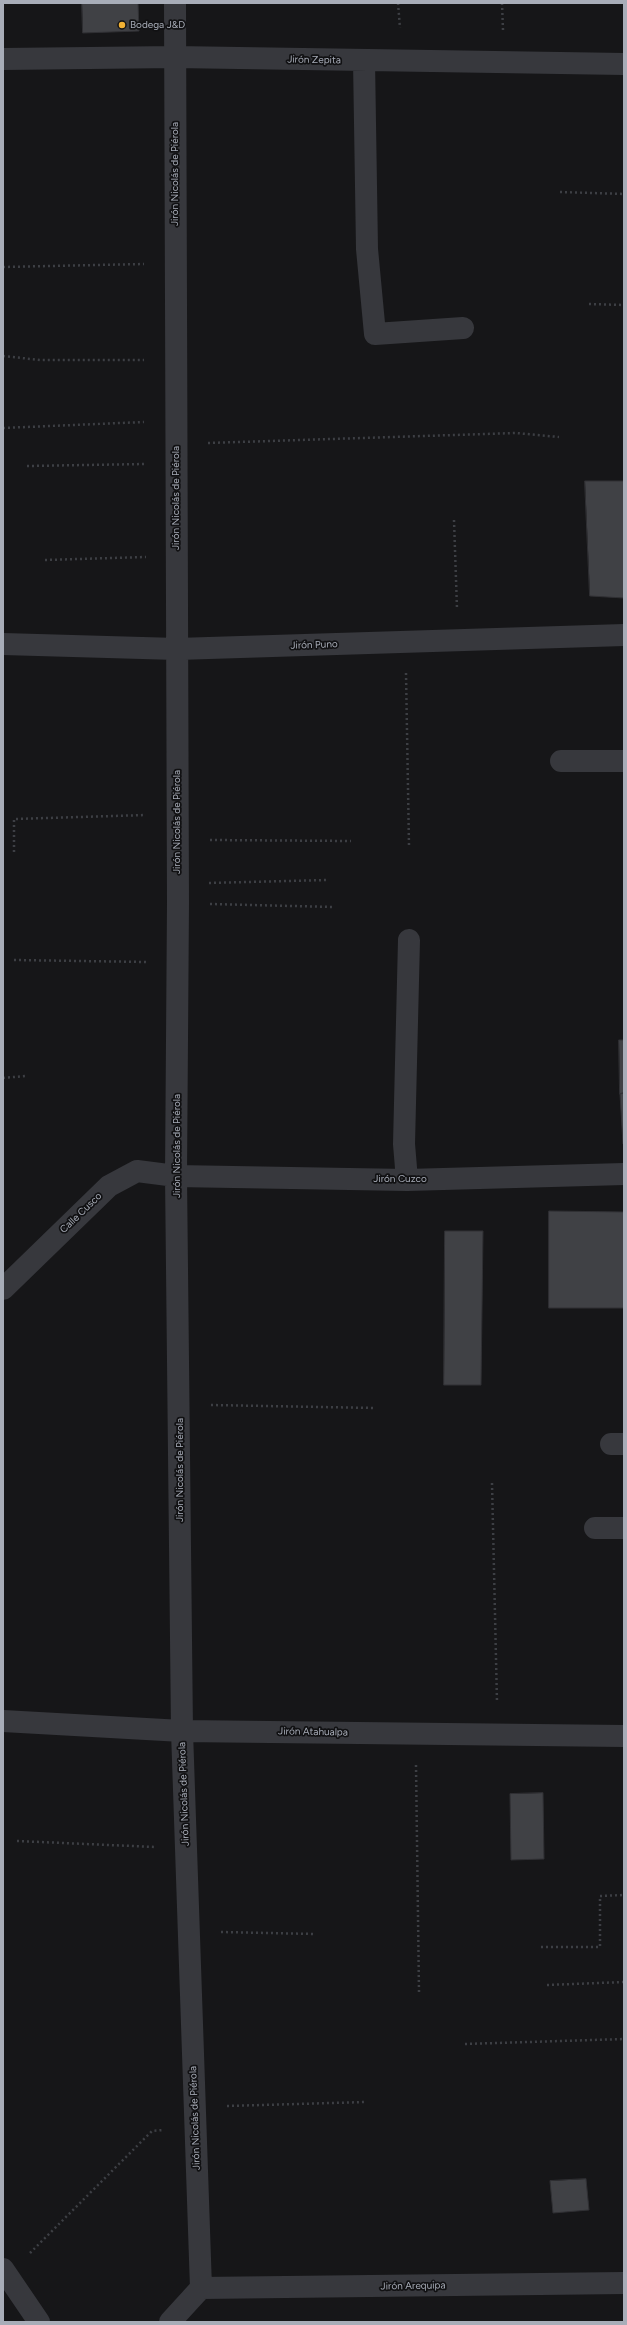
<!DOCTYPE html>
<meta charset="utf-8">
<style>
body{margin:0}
#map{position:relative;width:627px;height:2325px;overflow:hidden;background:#161618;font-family:Figtree,sans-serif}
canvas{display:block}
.frame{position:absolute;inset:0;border:4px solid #a8adb8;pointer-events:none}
</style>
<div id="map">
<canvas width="627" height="2325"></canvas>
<div class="frame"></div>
</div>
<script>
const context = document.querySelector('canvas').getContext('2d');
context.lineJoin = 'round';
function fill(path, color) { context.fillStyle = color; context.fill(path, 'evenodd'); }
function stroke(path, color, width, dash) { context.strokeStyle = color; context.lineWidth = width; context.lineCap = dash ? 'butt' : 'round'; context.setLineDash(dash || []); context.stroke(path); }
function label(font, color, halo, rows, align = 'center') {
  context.font = font + ' Figtree,sans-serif'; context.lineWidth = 3.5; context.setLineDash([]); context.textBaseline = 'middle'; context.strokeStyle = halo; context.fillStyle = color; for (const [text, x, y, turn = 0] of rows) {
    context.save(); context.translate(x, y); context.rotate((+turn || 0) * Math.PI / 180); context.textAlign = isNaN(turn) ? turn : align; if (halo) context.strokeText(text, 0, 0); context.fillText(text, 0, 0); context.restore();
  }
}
const building = new Path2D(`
 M82 3H138L139 31 83 33Z
 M585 481H624V598L590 596Z
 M619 1040H624V1093L620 1094Z
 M624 1093V1144H623L620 1094Z
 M549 1211 624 1212V1308H549Z
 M445 1231H483L481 1385H444Z
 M543 1793 544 1859 511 1860 510 1794Z
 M586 2179 589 2210 553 2213 550 2181Z`);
fill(building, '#404145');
stroke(building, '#303034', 1);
stroke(new Path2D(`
 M398 3 400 28
 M502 3 503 30
 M560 192 624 194
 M3 267 144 264
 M589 304 624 305
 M3 356 40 360H144
 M3 428 144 422
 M208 443 516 433 559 437
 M27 466 145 464
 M454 520 457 609
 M45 560 146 557
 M406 673 409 846
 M210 840 351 841
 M14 852V819L146 815
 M209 883 328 880
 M210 904 333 907
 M14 960 146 962
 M3 1078 25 1076
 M211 1405 376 1408
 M492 1483 497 1702
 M416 1765 419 1992
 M17 1841 155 1847
 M221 1932 315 1934
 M541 1947H600V1896L624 1895
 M547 1985 624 1982
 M465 2044 624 2039
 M227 2106 366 2102
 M30 2253 152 2131 163 2130`), '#3d3f44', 2.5, [2, 3]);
stroke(new Path2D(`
 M175 3 178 903 176 1176 182 1731 201 2288
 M3 59 175 57 624 64
 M364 60 367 249 375 334 463 328
 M3 644 177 649 624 635
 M561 761H624
 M407 1180 404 1144 409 940
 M3 1289 109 1186 137 1171 176 1176 407 1180 624 1174
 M611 1444H624
 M595 1528H624
 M3 1721 182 1731 624 1736
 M3 2269 39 2322
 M201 2288 624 2283
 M170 2322 201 2288`), '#37383d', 22);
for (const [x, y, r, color] of [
 [122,25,4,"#f2b134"]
]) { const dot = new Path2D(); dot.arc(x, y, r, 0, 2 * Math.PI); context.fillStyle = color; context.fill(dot); stroke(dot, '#111113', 1.5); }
label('10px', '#a8adb8', '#111113', [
 ["Bodega J&D",130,25]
], 'left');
label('10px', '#a8adb8', '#111113', [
 ["Jirón Zepita",314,60,1],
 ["Jirón Nicolás de Piérola",175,174,-90],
 ["Jirón Nicolás de Piérola",176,498,-90],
 ["Jirón Puno",314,645,-2],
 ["Jirón Nicolás de Piérola",177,822,-90],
 ["Jirón Nicolás de Piérola",177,1146,-90],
 ["Jirón Cuzco",400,1179],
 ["Calle Cusco",81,1213,-44],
 ["Jirón Nicolás de Piérola",180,1470,-90],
 ["Jirón Atahualpa",313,1732,1],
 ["Jirón Nicolás de Piérola",184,1794,-92],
 ["Jirón Nicolás de Piérola",195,2118,-92],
 ["Jirón Arequipa",413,2286,-1]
]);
</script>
